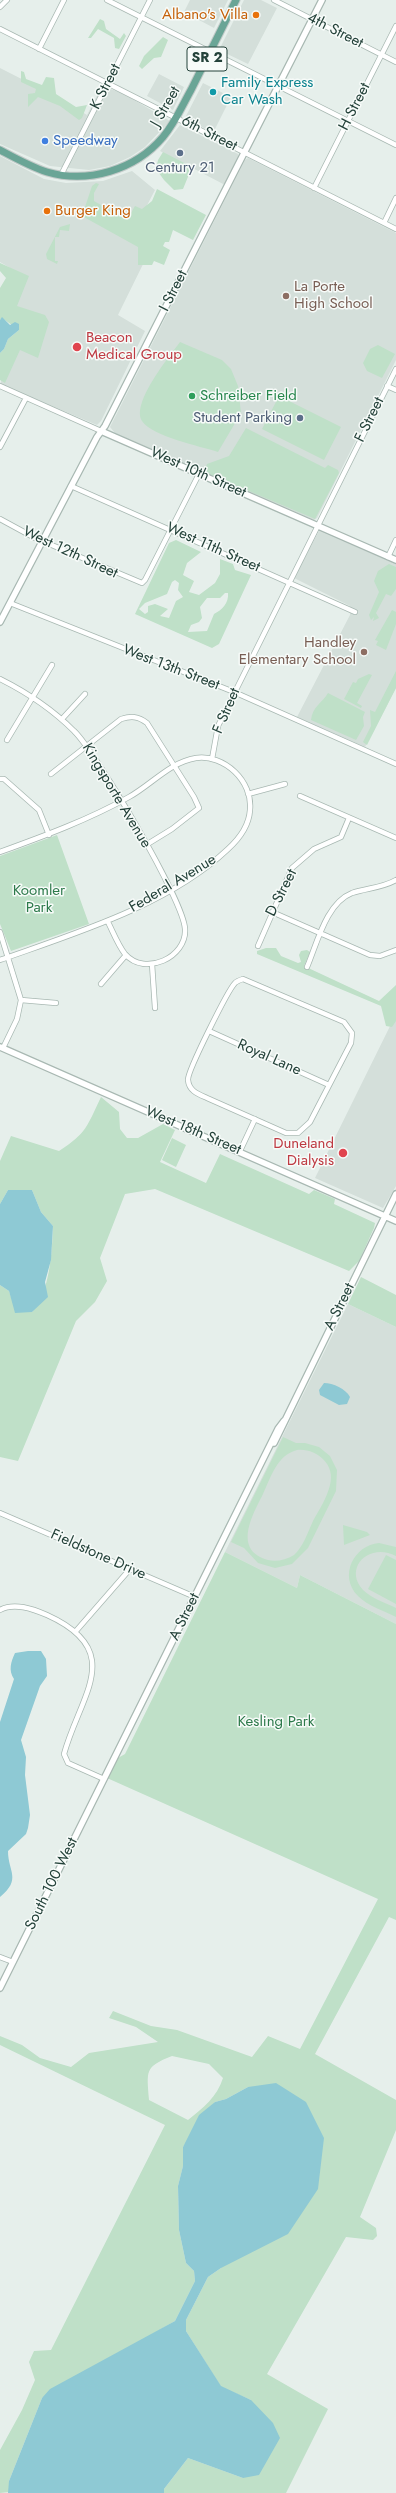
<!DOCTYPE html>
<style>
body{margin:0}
canvas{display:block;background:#e6efeb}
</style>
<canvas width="396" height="2493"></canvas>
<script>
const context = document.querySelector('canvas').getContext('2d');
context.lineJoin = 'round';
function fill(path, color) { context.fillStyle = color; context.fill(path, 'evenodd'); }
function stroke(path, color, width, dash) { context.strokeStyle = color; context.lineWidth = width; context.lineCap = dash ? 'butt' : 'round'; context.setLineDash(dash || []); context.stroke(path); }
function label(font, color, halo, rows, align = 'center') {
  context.font = font + ' Jost,sans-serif'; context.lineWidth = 3; context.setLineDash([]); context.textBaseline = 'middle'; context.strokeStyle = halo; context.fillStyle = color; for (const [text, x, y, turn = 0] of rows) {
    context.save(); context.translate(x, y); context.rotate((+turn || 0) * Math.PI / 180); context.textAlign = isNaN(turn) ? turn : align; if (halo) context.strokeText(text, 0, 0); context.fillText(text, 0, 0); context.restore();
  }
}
fill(new Path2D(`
 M190 0H228L214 28 184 12Z
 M244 0H261L277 8 248 64 219 50Z
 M0 68 61 99 87 115 102 86 122 93 170 121 145 147 130 157 110 166 89 170 50 166 0 144Z
 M159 74 184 87 173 110 147 96Z
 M203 83 231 97 213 133 185 118Z
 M180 125 238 154 239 158 225 185 160 151Z
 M0 156 44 179 66 183 103 181 132 171 155 190 130 238 150 250 118 315 145 331 101 421 97 425 0 384 27 316 11 306 24 276 0 262Z
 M248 158 396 233V360L317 518 314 520 115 433 110 427 245 160Z
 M319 531 396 564V688L365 747 297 717 350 615V606L294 578Z
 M396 1014V1186L383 1208 315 1178Z
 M348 1304 396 1327V1624L300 1575 297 1588 225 1552Z`), '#d4dfda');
fill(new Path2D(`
 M100 19 104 21 106 29 120 39 124 33 126 36 119 49 115 48 114 38 98 29 91 38H88Z
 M163 37 168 40 161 57 154 58 142 69 139 66 144 56Z
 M21 71 24 72 26 79 42 85 46 77 54 78 56 94 76 107 87 105 82 118 79 120 60 106 38 97 28 107V94L35 93 36 89 21 82Z
 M163 152 192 167 183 189 174 190 164 180 156 169 158 160Z
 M96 183 99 184 94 193V201L124 218H128L135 206 142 209 152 201 157 189 206 215 193 240 173 230 169 242H165L163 246 170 250 164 265 154 261 152 265H138V247L82 216 92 186Z
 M70 224 69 231 60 230 59 237H55V261H58L57 264 47 259 46 254 60 227Z
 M0 263 29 276 17 306 45 315 49 322 38 358 20 350 5 383 0 380V353L4 349 8 339 19 330 2 318 0 320V288L6 278 0 271Z
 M180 342 222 360 231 369 238 386 241 413 218 452C200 446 153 437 142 421 131 403 169 357 180 342Z
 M378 345 395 354 382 378 367 371 363 363 370 349Z
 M279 396 341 427 324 460 262 429Z
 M246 428 325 468 328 465 338 470 339 473 315 519 204 472 207 464 229 456Z
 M176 540 201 552 187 563 183 575 194 581 189 592 199 595 215 583 220 574V559L233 564 235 570 251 575 219 644 212 648 135 614 169 543ZM175 580 179 583 178 590 183 597 176 601 169 618 160 616 168 609 155 604 148 606V612L145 614 139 609 145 603 167 594 172 582ZM225 593H228C229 603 222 610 214 614L207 631 188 632 191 625 199 622 202 618 200 607 207 598H220Z
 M389 564 396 567V589L391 596 386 594 376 613 379 618 373 621 374 617 371 620 369 615 379 592 374 581 378 571Z
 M392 610 396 612V624L386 650 376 645 378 641 375 640Z
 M396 671V688L367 745 363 742 371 726 370 710 375 712Z
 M369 674 372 675 357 703 362 706 361 708 344 699 353 682 356 683 358 679Z
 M328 693 365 712 363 717 364 726 356 740 311 720C312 707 323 702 328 693Z
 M57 835 89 924 11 951 0 924V856Z
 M266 948H276L281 956 298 963 301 962 299 955 301 951 307 950 310 952 304 966 379 1001 396 985V1021L392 1027 386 1026 381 1006 257 954V951Z
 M101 1097 119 1112 120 1129 127 1138H138L163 1124 175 1130 160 1162 206 1183 220 1154 309 1194 314 1190 335 1199 334 1204 375 1223 374 1228 359 1261 349 1271 155 1189 125 1194 100 1258 107 1281 95 1302 76 1321 18 1461 0 1457V1285L9 1291 12 1300 32 1312C50 1292 52 1252 53 1226L41 1212 32 1190H8L0 1204V1161L11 1136 59 1151C87 1133 87 1126 101 1097Z
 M172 1138 186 1145 176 1167 162 1160Z
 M361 1277 396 1295V1327L348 1304Z
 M283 1437 296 1443H305L319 1447 330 1456 337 1470 336 1491 308 1548 292 1564 275 1568 258 1563 244 1548 231 1542ZM297 1450C316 1448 336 1464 330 1485 327 1498 319 1510 313 1521 308 1532 303 1547 294 1555 286 1560 276 1562 268 1560 232 1550 253 1514 263 1494 271 1477 277 1455 297 1450Z
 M343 1525 367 1532 370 1535 344 1545Z
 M379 1543 396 1547V1556C369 1542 343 1568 363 1590 371 1598 386 1603 396 1608V1617C384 1611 368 1606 358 1596 338 1576 354 1545 379 1543Z
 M225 1552 297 1588 300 1575 396 1624V1920L389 1917 315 2054 396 2100V2130L360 2217 376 2228 377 2236 373 2240 346 2237 267 2374 328 2409 286 2493H164V2489L188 2458 243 2478 251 2400 221 2387 186 2331V2320L208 2277 221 2268 248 2087 226 2099 215 2102 183 2147V2166L178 2186 179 2230 186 2263 194 2271 195 2281 175 2321 42 2398 9 2481V2492L0 2493V2450L22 2410 35 2380 29 2362 34 2351 51 2350 165 2125 0 2045V2036L22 2045 40 2058 71 2067 89 2053 158 2042 136 2027 109 2018 113 2011 151 2026 177 2030 252 2057 268 2036 300 2049 378 1899 107 1778 118 1758 125 1754ZM172 2056 209 2064 223 2078C217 2097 203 2108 188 2120L149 2100C147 2071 144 2067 172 2056Z
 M386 1555 396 1560V1604L368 1589Z`), '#bfe0c8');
fill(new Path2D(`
 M2 317 10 325 15 322 19 324V330L8 339 4 349 0 353V320Z
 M8 1190H32L41 1212 53 1226 51 1260 45 1282 48 1297 32 1312 15 1313 9 1291 0 1285V1204Z
 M324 1383C333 1383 346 1389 350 1397L347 1404 339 1405 320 1395 319 1390Z
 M28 1651H41L46 1659 47 1676 40 1686 21 1740 26 1757 25 1775 30 1815 28 1828 26 1834 8 1851C8 1872 22 1879 0 1897V1722L14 1679C8 1670 11 1662 15 1653Z
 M276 2083 306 2102 324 2138 318 2189 288 2234 221 2268 208 2277 186 2320V2331L221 2386 251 2400 273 2423 280 2438 259 2475 243 2478 188 2458 164 2489V2493H8L9 2481 42 2398 50 2389 175 2321 195 2281 194 2271 186 2263 179 2230 178 2186 183 2166V2147L199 2115 215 2102 226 2099 248 2087Z`), '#8ec9d4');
const minor = new Path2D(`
 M107 0 396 145
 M274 0 396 62
 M0 7 7 0
 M0 29 396 229
 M39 49 64 0
 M61 175 150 0
 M314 188 396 26
 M384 223 396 198
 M0 386 101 431
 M387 386 396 390
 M0 447 26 398
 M71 486 355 612
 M0 519 35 538 142 583 145 580 199 474
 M388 557 396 540
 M10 603 234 692 396 764
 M0 679C28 693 52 709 74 731 96 752 184 901 185 929 187 957 145 977 125 954 118 945 113 932 108 922
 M62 719 85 694
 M7 740 52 665
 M212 759 218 726 396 369
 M51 774 121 719C131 716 138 716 147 723L194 797 199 808 172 829 146 845
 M0 779H4L39 810 49 835
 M248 794 285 784
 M300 796 396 838
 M0 852C44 836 88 820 129 797 151 785 170 762 196 758 224 754 253 781 250 810 249 825 239 839 228 849 169 905 76 933 0 960
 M272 912 370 955 380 956 396 950
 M0 932 21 1000 17 1019 3 1048
 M258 946 292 868 314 849 341 837 349 818
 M152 964 155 1008
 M307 967C317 944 326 903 352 893 367 888 382 888 396 880
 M243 979 344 1022 352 1033 351 1043 310 1122 298 1133H286L207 1098C198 1094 189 1091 188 1080 187 1072 228 990 235 983 237 981 240 980 243 979Z
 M101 984 126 955
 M21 1000 56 1003
 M209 1031 329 1085
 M240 1151 255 1119
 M0 1513 195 1597
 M0 1610C14 1602 33 1609 47 1615 127 1651 80 1695 64 1754L68 1763 104 1779
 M76 1631 130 1569
 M0 1957 13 1962`);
const tertiary = new Path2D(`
 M101 431 396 560
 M0 622 97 437 105 426 322 0
 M0 1047 396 1221
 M274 1443 396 1194
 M0 1988 278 1429 284 1421`);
const primary = new Path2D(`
 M0 150C15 158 31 167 47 172 88 184 135 170 163 137 175 123 182 106 191 90 206 60 221 30 236 0`);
stroke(minor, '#a8b8b2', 6);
stroke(tertiary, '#a8b8b2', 8);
stroke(primary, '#c2cac8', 9);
stroke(minor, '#fff', 4.5);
stroke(tertiary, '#fff', 5.5);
stroke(primary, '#6aa596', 7);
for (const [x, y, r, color] of [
 [256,15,4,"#e8710a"],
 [213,92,4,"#0f9aa8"],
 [45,141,4,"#3f7fe0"],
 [180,153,4,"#5c6f8a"],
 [47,211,4,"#e8710a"],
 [286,296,4,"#8d6e63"],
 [77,347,5,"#e0444e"],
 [192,396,4,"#2e9e5b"],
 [300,418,4,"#5c6f8a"],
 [364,652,4,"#8d6e63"],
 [343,1153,5,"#e0444e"]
]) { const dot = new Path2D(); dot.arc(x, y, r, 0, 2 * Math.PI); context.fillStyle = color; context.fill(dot); stroke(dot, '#f7fbf9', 1.5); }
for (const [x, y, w] of [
 [207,59,40]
]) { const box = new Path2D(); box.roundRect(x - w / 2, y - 12, w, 24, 3); context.fillStyle = '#f7fbf9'; context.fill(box); stroke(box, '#24423a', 1); }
label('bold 14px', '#24423a', null, [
 ["SR 2",207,59]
]);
label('15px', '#c56008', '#f7fbf9', [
 ["Albano's Villa",248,15],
 ["Burger King",55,211,"left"]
], 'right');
label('15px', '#24423a', '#f7fbf9', [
 ["4th Street",335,31,27],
 ["K Street",106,87,-63],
 ["J Street",166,107,-60],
 ["H Street",355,107,-63],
 ["6th Street",209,134,27],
 ["I Street",174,291,-63],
 ["F Street",370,420,-64],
 ["West 10th Street",198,473,24],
 ["West 11th Street",213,548,24],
 ["West 12th Street",70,553,25],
 ["West 13th Street",171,668,21],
 ["F Street",227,711,-67],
 ["Kingsporte Avenue",116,796,59],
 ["Federal Avenue",173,884,-31],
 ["D Street",282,893,-63],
 ["Royal Lane",269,1058,24],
 ["West 18th Street",193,1131,23],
 ["A Street",340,1307,-64],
 ["Fieldstone Drive",98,1555,24],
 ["A Street",185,1617,-64],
 ["South 100 West",52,1884,-64]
]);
label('15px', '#0d838f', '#f7fbf9', [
 ["Family Express",221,83],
 ["Car Wash",221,100]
], 'left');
label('15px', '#366cbe', '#f7fbf9', [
 ["Speedway",53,141]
], 'left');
label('15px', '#4e5e75', '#f7fbf9', [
 ["Century 21",180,168],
 ["Student Parking",292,418,"right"]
]);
label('15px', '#785e54', '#f7fbf9', [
 ["La Porte",294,287],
 ["High School",294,304],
 ["Handley",356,643,"right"],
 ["Elementary School",356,660,"right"]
], 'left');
label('15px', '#be3a42', '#f7fbf9', [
 ["Beacon",86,338],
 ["Medical Group",86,355],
 ["Duneland",334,1144,"right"],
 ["Dialysis",334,1161,"right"]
], 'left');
label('15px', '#27864d', '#f7fbf9', [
 ["Schreiber Field",200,396]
], 'left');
label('15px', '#2d7a4b', '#f7fbf9', [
 ["Koomler",39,891],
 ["Park",39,908],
 ["Kesling Park",276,1722]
]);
</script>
